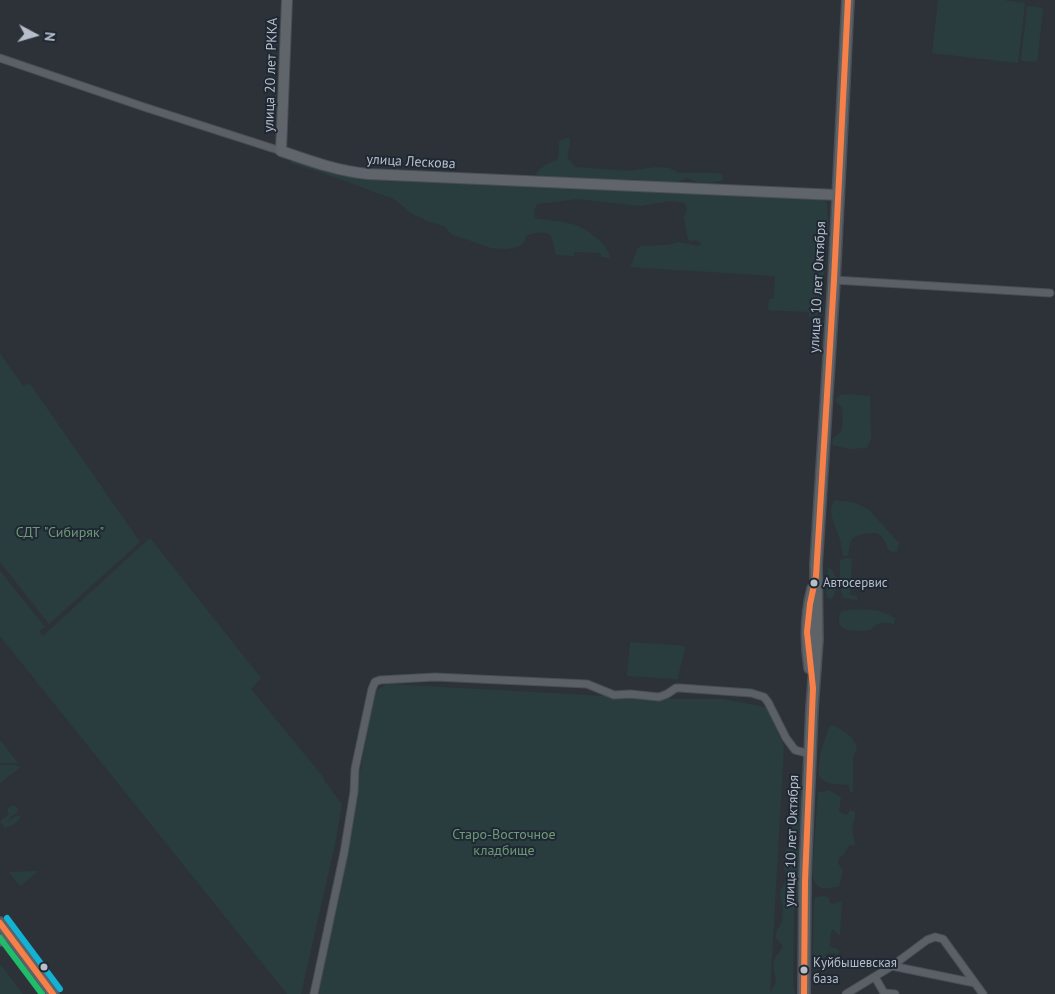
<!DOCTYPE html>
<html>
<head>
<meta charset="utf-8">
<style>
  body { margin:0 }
  #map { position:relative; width:1055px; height:994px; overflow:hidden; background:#2c3238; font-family:"PT Sans",sans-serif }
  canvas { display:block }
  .north { position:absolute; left:10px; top:10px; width:50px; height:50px; -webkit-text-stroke:4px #1f2833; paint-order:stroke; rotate:96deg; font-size:14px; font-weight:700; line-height:20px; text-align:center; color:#b6bec9 }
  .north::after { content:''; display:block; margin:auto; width:18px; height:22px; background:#b6bec9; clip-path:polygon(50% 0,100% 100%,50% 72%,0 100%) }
</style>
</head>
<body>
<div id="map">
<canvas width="1055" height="994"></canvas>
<div class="north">N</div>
</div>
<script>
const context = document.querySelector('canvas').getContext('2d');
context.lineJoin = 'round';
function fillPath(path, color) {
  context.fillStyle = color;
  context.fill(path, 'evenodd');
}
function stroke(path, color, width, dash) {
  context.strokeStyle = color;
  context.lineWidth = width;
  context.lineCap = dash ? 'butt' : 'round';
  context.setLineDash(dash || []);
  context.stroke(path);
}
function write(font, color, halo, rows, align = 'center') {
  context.font = font + ' "PT Sans",sans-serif';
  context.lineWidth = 4;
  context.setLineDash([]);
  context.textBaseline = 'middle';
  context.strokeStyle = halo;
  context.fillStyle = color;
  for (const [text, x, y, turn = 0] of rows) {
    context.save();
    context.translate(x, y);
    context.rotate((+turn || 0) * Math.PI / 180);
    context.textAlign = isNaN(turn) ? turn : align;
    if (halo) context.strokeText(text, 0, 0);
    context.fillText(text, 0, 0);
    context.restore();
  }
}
fillPath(new Path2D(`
  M938 0H1003L1025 3 1018 63 932 53Z
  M1027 6 1043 8 1037 62 1021 61Z
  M567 138 570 139C571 152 561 153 575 167L629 171 656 167 669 168 679 173H713L721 174 723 176V180C714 183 696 185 688 178L675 183 630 179H557L537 175 536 173 545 165 557 160 559 155V142L561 140Z
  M295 159 323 167 816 197 826 202 827 204 828 222 821 309 818 315 809 317V312L768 310 769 299H774L775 276 630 267C635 260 634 252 640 246L668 245 678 242 699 246 701 243 696 240 691 241 688 239 684 217 687 210 685 203 670 201 641 206 578 199 537 204 534 210 535 218C549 221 565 221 578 226 589 231 609 245 610 258L601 257 600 253 574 252V256L556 255 551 235C543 231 534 232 526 236L525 241 520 246 507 249 491 248 451 234 444 226 427 221 421 217 414 215 394 199 337 178 291 163V160Z
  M0 354 23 386 30 384 140 542 49 624 0 562Z
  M848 394 870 396 871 439 867 448 849 449 832 445 833 438 841 432 843 423 842 407 836 402V399L840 395Z
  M835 500 855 503 868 509 899 543 897 551 894 552 889 551C883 535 880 530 863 534 859 535 855 536 852 539 849 544 849 550 848 555L843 556C841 551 842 545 840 540 837 527 825 511 835 500Z
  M150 538 261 678 251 689 324 778 323 779 342 804 335 844 301 994H287L0 636V571L45 627 39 631 43 636Z
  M849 558 852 559 850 595 857 596V600L843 598 840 587V561L842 559Z
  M828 568 831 569C838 578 838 590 832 599L826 597Z
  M847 610C863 609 883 608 895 619L894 624C881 621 879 622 870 630 856 631 832 634 841 612Z
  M630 642 685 646C684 658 679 667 678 679L627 676Z
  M387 684 659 699H723L766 707 784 746 770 992C782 977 771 975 774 961 775 955 781 952 783 946L776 938V934L777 930 782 922 783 909 780 892 786 879 783 861 787 847 795 845 800 848 798 895 794 911 793 985 795 994H319L375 691Z
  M831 725C842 730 852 734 857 747L853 758V792H850L849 785C837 784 827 786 819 776 817 762 824 737 831 725Z
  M0 740 18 763H0Z
  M0 765H15L21 767 0 783Z
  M829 790 839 796 841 798 839 811 845 815H847L850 810 855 812V817L852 827 855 845 848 846 845 853 839 858 838 863 843 871 839 886C825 890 816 891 812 874L818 792H824Z
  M798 793 803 798 801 825 798 836H791L787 832 793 822 796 795Z
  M12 806H16L18 810 17 813 12 816H10L11 818 7 822 16 816H20V818L16 823 5 828 3 826 5 823 2 825 0 821 9 815 7 809Z
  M38 871 20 886 9 872Z
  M823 896 829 897 830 903 832 904 842 901 840 934 838 935 833 929C830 934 829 941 830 947L838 949 839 952 838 954 827 953 824 959H819L814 956 813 951 814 900 815 897Z
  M0 964 23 994H0Z`), '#293d3f');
const minor = new Path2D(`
  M0 58 144 107 281 151
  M834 280 1050 293
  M892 966 927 940 935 937 943 939 975 983
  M875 977 884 993 895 994
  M314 994 344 853 354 792 355 769 372 689 375 682 380 680 435 677 587 684 614 695 630 694 659 697 667 694 676 688H680L751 693 764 697 768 702 786 738 795 750 810 754
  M846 994 892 966 975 983 983 994`);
const secondary = new Path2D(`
  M287 0 281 151C310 161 337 171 368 174L838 195
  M0 941 8 934`);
const primary = new Path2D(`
  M810 668C806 641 806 616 813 589
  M0 923 53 994
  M804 994 805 876 812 708 817 640 816 565 834 280 848 0`);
stroke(minor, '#4a4e53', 9);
stroke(secondary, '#4a4e53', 12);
stroke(primary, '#4a4e55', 14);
stroke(minor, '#5b6067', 7);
stroke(secondary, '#60646b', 10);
stroke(primary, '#5e6368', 11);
stroke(new Path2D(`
  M0 923 53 994
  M804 994 805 881 813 688 807 632 810 604 816 576 834 280 848 0`), '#f78048', 6);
stroke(new Path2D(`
  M0 938 42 994`), '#20bc6c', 6);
stroke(new Path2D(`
  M7 918 60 989`), '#13b2d5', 6);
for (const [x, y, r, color] of [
  [814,583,4.5,"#b6bec9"],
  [44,967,4.5,"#b6bec9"],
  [804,970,4.5,"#b6bec9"]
]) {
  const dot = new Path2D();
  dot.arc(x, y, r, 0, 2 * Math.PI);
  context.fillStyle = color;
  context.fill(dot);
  stroke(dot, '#1f2833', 2);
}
write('13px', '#b6bec9', '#1f2833', [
  ["Автосервис",823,583],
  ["Куйбышевская",813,963],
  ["база",813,979]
], 'left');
write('14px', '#b6bec9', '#1f2833', [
  ["улица 20 лет РККА",271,75,-88],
  ["улица Лескова",411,162,3],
  ["улица 10 лет Октября",818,287,-87],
  ["улица 10 лет Октября",792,841,-88]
]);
write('14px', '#6e9977', '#1f2833', [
  ["СДТ \"Сибиряк\"",60,533],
  ["Старо-Восточное",504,835],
  ["кладбище",504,851]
]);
</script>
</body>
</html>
